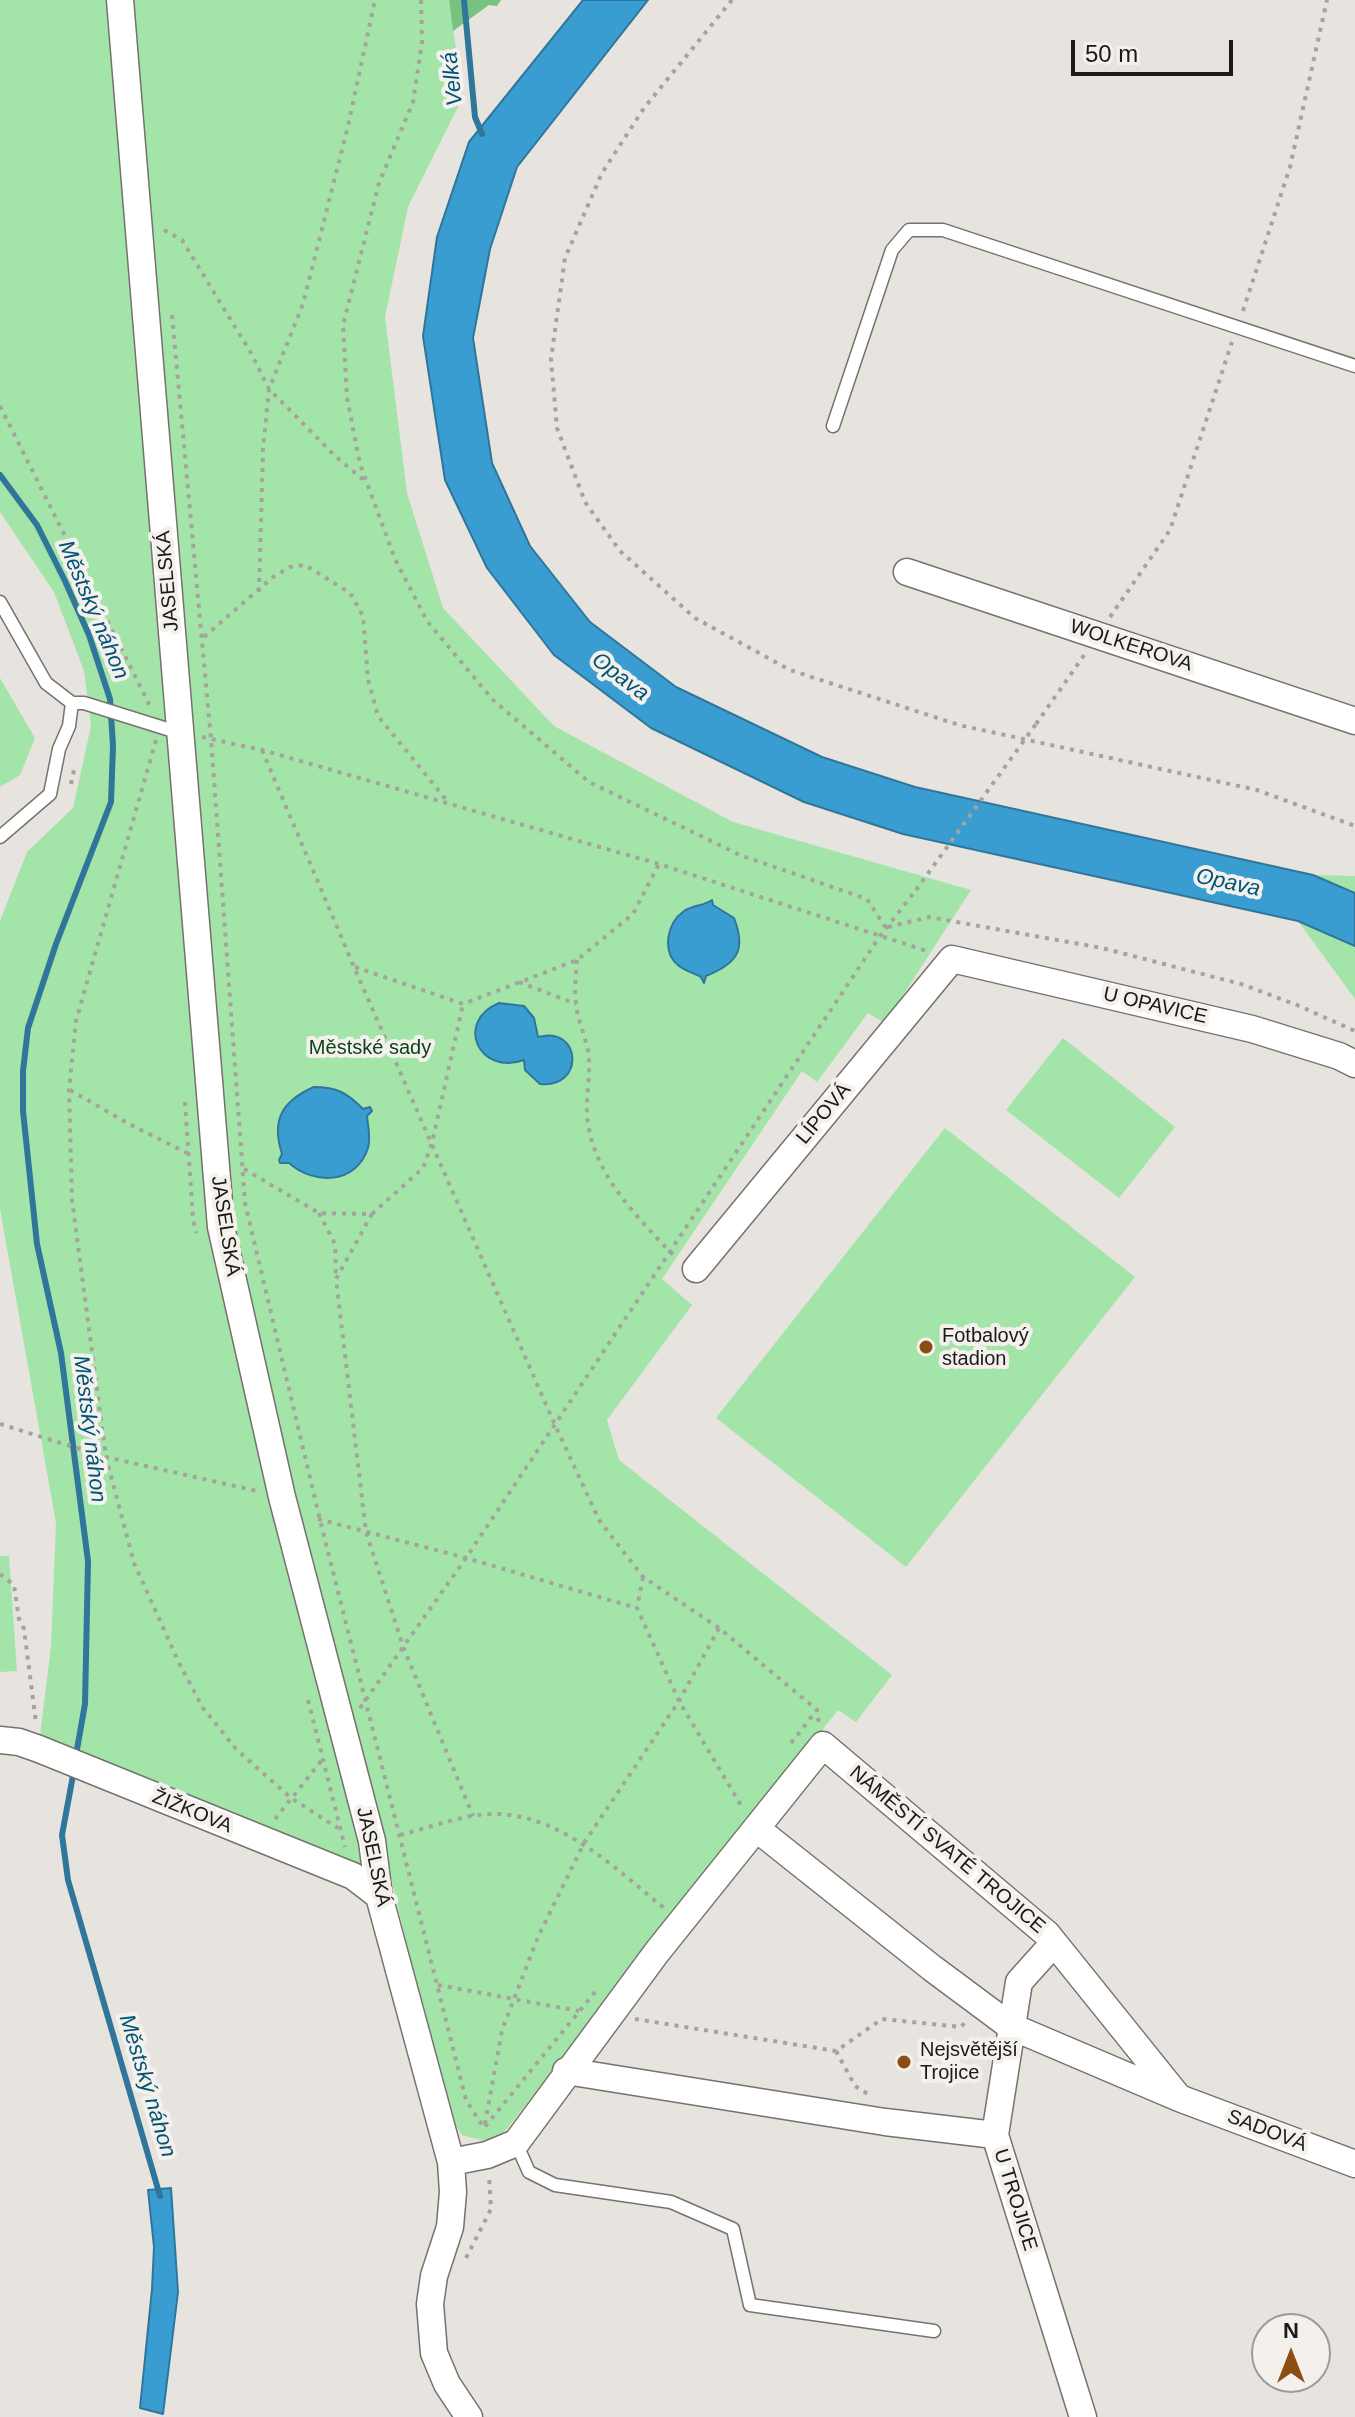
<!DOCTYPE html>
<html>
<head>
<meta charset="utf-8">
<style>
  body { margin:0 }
  #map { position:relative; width:1355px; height:2417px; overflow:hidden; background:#e7e3de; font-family:Helvetica,sans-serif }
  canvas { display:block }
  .north { position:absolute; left:1251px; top:2313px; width:80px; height:80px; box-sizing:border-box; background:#f4f0eb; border:2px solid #9e9a97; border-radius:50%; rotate:0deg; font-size:22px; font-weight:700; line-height:32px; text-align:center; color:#1c1a19 }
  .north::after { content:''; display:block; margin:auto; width:28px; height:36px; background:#8c4d12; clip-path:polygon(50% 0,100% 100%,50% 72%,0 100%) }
  .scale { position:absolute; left:1071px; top:40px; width:162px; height:36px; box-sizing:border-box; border:4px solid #1c1a19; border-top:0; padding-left:10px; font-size:24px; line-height:28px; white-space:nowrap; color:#1c1a19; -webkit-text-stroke:6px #f4f0eb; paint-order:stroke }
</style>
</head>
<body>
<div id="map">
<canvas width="1355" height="2417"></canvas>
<div class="north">N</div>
<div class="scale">50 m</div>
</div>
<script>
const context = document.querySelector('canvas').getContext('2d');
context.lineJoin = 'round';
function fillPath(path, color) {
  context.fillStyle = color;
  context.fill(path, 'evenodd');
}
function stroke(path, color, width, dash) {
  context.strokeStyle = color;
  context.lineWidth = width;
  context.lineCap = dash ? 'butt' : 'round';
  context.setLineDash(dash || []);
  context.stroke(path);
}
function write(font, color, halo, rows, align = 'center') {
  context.font = font + ' Helvetica,sans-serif';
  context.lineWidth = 8;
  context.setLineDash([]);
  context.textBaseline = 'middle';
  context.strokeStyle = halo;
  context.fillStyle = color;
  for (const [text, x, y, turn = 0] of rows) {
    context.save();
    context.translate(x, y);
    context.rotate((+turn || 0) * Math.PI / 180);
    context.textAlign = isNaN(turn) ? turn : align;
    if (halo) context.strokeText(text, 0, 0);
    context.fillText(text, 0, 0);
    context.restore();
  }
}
fillPath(new Path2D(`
  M0 0H449L463 97 408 207 385 317 407 493 443 608 554 726 733 822 971 890 885 1023 868 1013 817 1082 802 1071 662 1279 692 1305 607 1420 619 1460 892 1675 856 1722 838 1710 505 2131 488 2142 462 2135 447 2113 391 1878 40 1736 51 1647 56 1523 0 1209V921L27 852 73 808 91 726 84 671 54 592 0 512Z
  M0 678 35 738 20 775 0 787Z
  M1313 875 1355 876V893Z
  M1298 921 1355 946V999Z
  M1063 1038 1175 1127 1119 1198 1006 1110Z
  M945 1128 1135 1277 906 1567 716 1418Z
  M0 1556H9L17 1671 0 1672Z`), '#a3e4a9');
fillPath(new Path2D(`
  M449 0H501L497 6 489 5 453 31Z`), '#77c280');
const water = new Path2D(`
  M583 0H648L517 167 490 249 473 338 492 463 530 546 590 622 676 687 822 757 915 787 1313 875 1355 893V946L1298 921 903 834 804 802 651 728 554 655 487 568 445 480 423 336 437 237 469 142Z
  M712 900 713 905 734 918C747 951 736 964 706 976L704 983 701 977C694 973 685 971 679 966 661 952 667 923 684 911 693 905 704 906 712 900Z
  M499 1003 524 1006 534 1018 538 1037C582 1025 585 1089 540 1084L525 1070 524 1060C479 1076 454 1022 499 1003Z
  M314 1087C337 1087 347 1093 363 1109L370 1107 372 1111 367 1116C368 1126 371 1138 368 1148 356 1185 314 1185 289 1163H280L279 1160 282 1154C271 1120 282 1101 314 1087Z
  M171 2188 178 2292 163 2414 140 2408 152 2289 154 2247 148 2190Z`);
fillPath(water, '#399dd2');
stroke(water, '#30769a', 2);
stroke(new Path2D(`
  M464 0 475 117 482 134
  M0 475 37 525 65 581 89 635 110 699 113 746 111 802 56 944 28 1028 23 1071V1111L37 1244 61 1353 88 1561 85 1704 76 1755
  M74 1770 62 1835 68 1880 160 2196`), '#30769a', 6);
const lane = new Path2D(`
  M833 426 892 250 909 230H943L1355 366
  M0 602 46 683 72 703
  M0 837 50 794 59 749 69 726 72 703H84L180 733
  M516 2143 529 2172 555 2185 671 2202 733 2229 750 2305 934 2331`);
const street = new Path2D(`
  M120 0 221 1227 282 1497 372 1841 379 1896 451 2162 453 2192 450 2227 434 2276 430 2304 434 2353 447 2384 469 2417
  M907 572 1355 721
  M696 1269 952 959 1252 1029 1339 1056 1355 1064
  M0 1740 19 1742 39 1749 353 1876 379 1896
  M757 1829 932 1968 1010 2026 1179 2098 1355 2164
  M1054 1943 1019 1982 995 2135 1083 2417
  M566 2071 885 2122 995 2135
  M451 2162 487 2155 516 2143 657 1952 823 1745 1047 1934 1179 2098`);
stroke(lane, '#76726e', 15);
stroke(street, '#76726e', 29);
stroke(new Path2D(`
  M421 0 422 42 413 102 379 183 343 325 347 398 360 464 395 559 427 621 493 700 589 782 740 855 867 899 886 928
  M732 0 644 108 602 173 565 258 551 359 557 428 585 502 620 551 695 618 790 670 959 725 1257 790 1355 826
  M164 230 182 240 251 353 269 389 335 456 365 481
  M1243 311 1290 167 1327 0
  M172 315 211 739 245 1203 320 1520 466 2100 484 2128 595 1992
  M0 406 151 708
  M259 592 263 449 269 389 303 304 348 126 375 0
  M1110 617 1170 530 1232 342
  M204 637 273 577 290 567 305 565 350 593 363 616 368 679 378 716 448 802
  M1036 724 1085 654
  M202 737 262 750 659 864 930 952
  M156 740 76 1021 69 1090 72 1200 106 1457 134 1563 179 1663 203 1708 236 1749 291 1798 338 1828
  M262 750 354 967 555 1425 599 1520 643 1577 719 1628 817 1710 819 1724
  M71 784 75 765
  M888 927 929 917 1102 948 1241 984 1297 1005 1355 1031
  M577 960C576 974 574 989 576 1003 577 1019 585 1035 588 1051 592 1074 584 1100 588 1124 597 1178 635 1214 670 1252L677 1257
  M355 967 463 1004 577 960 633 914 659 864
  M519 982 576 1004
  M70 1090 129 1124 189 1154
  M185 1102 193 1218 196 1233
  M244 1169 319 1213 372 1214 423 1168 432 1143 463 1004
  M319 1213 335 1244 336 1277
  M372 1214 336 1279 366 1532 404 1649 473 1816
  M0 1424 106 1457 257 1491
  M318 1519 466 1558 637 1608
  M0 1574 14 1585 19 1619 24 1629 36 1723
  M643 1577 637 1608 679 1701 742 1807
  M308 1700 345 1847
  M360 1708 466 1558 880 936 916 890
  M791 1743 817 1710
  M275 1819 322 1760
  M400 1835C424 1829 448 1820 472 1816 548 1802 610 1864 664 1908
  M438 1985 579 2011
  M635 2019 836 2051 882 2019 961 2027 967 2020
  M836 2051 855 2086 868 2094
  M485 2124 502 2030 538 1937 584 1843 679 1701 719 1628
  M466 2258 491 2209 489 2176`), '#a6a39f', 4, [4, 6]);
stroke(lane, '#fff', 12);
stroke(street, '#fff', 26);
stroke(new Path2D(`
  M916 890 1036 724`), '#a6a39f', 4, [4, 6]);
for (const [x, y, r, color] of [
  [926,1347,8,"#8c4d12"],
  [904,2062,8,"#8c4d12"]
]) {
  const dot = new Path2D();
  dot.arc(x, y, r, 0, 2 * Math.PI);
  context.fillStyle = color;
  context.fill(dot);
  stroke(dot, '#f4f0eb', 3);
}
write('20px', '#1c1a19', '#f4f0eb', [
  ["JASELSKÁ",168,581,-95],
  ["WOLKEROVA",1131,646,18],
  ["U OPAVICE",1155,1006,13],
  ["LÍPOVÁ",824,1114,-50],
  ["JASELSKÁ",225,1226,81],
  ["ŽIŽKOVA",192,1812,22],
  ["NÁMĚSTÍ SVATÉ TROJICE",947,1850,40],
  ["JASELSKÁ",373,1857,78],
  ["SADOVÁ",1267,2131,21],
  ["U TROJICE",1015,2200,73]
]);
write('20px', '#0c4319', '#f4f0eb', [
  ["Městské sady",370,1048]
]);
write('20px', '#1c1a19', '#f4f0eb', [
  ["Fotbalový",942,1336],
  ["stadion",942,1359],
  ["Nejsvětější",920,2050],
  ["Trojice",920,2073]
], 'left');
write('italic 22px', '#005377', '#f4f0eb', [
  ["Velká",453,79,-96],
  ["Městský náhon",93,610,67],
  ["Opava",620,677,37],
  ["Opava",1228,883,12],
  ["Městský náhon",89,1429,83],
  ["Městský náhon",147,2086,73]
]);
</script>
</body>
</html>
